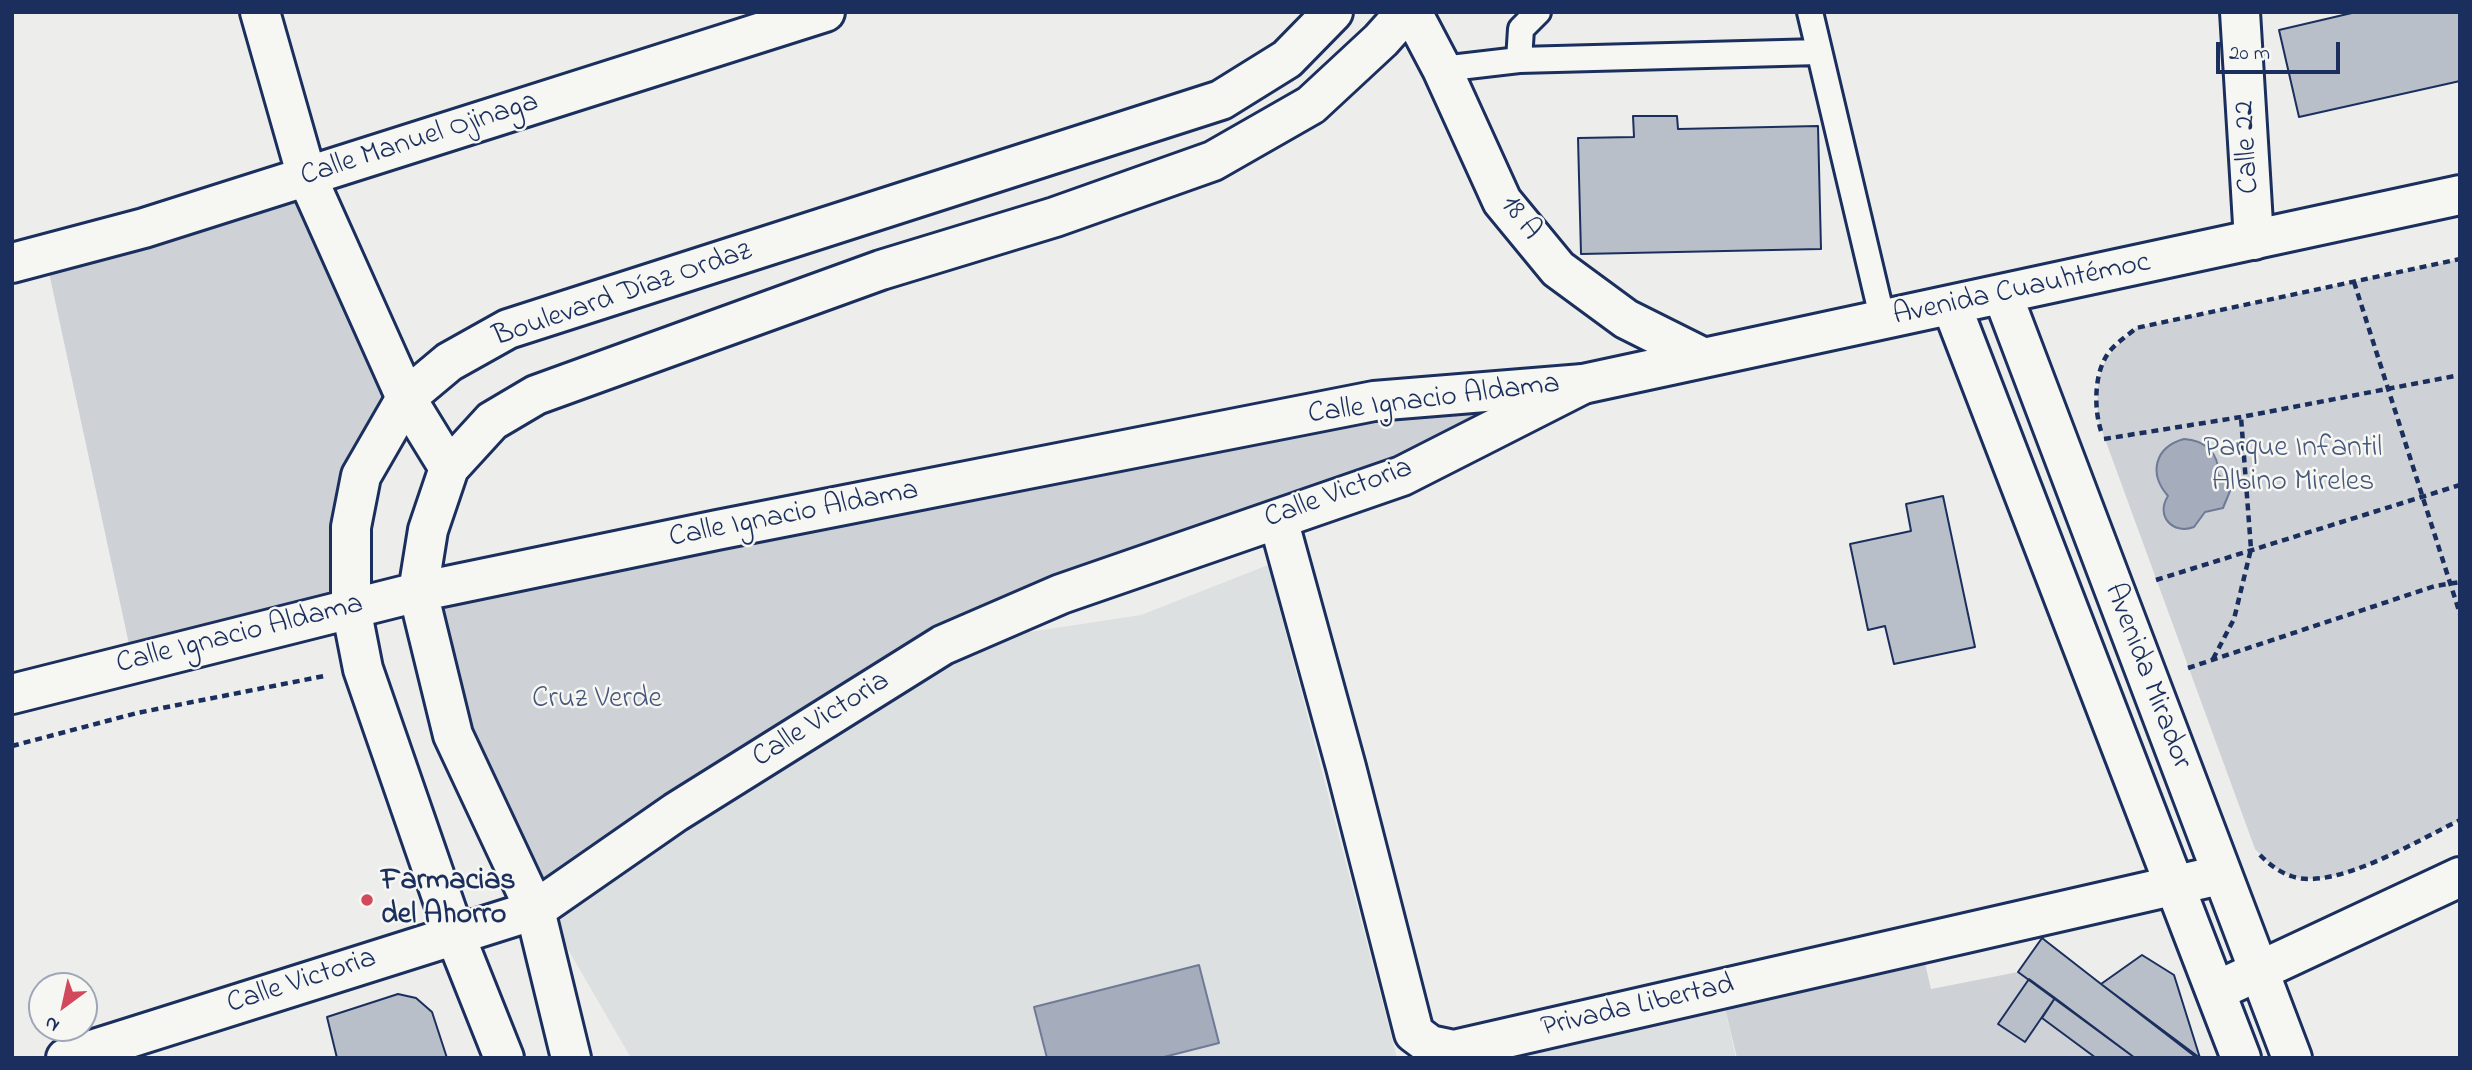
<!DOCTYPE html>
<html>
<head>
<meta charset="utf-8">
<style>
  body { margin:0 }
  #map { position:relative; width:2472px; height:1070px; overflow:hidden; background:#edeeec; font-family:"Indie Flower",sans-serif }
  canvas { display:block }
  .frame { position:absolute; inset:0; border:14px solid #1b2f5e; pointer-events:none }
  .north { position:absolute; left:28px; top:972px; width:70px; height:70px; box-sizing:border-box; background:#f6f6f2; border:2px solid #9ea6b7; border-radius:50%; rotate:213deg; font-size:19px; font-weight:700; line-height:28px; text-align:center; color:#1b2f5e }
  .north::after { content:''; display:block; margin:auto; width:24px; height:32px; background:#d1495b; clip-path:polygon(50% 0,100% 100%,50% 72%,0 100%) }
  .scale { position:absolute; left:2216px; top:42px; width:124px; height:32px; box-sizing:border-box; border:4px solid #1b2f5e; border-top:0; padding-left:9px; font-size:21px; line-height:24px; white-space:nowrap; color:#1b2f5e; -webkit-text-stroke:5px #f6f6f2; paint-order:stroke }
</style>
</head>
<body>
<div id="map">
<canvas width="2472" height="1070"></canvas>
<div class="frame"></div>
<div class="north">N</div>
<div class="scale">20 m</div>
</div>
<script>
const context = document.querySelector('canvas').getContext('2d');
context.lineJoin = 'round';
function fillPath(path, color) {
  context.fillStyle = color;
  context.fill(path, 'evenodd');
}
function stroke(path, color, width, dash) {
  context.strokeStyle = color;
  context.lineWidth = width;
  context.lineCap = dash ? 'butt' : 'round';
  context.setLineDash(dash || []);
  context.stroke(path);
}
function write(font, color, halo, rows, align = 'center') {
  context.font = font + ' "Indie Flower",sans-serif';
  context.lineWidth = 5;
  context.setLineDash([]);
  context.textBaseline = 'middle';
  context.strokeStyle = halo;
  context.fillStyle = color;
  for (const [text, x, y, turn = 0] of rows) {
    context.save();
    context.translate(x, y);
    context.rotate((+turn || 0) * Math.PI / 180);
    context.textAlign = isNaN(turn) ? turn : align;
    if (halo) context.strokeText(text, 0, 0);
    context.fillText(text, 0, 0);
    context.restore();
  }
}
fillPath(new Path2D(`
  M1268 565 1397 1058H631L548 915 943 645 1141 615Z
  M1724 1004 1736 1058H1481Z`), '#dde0e1');
fillPath(new Path2D(`
  M307 177 406 398 361 476 351 608 133 663 45 254Z
  M2460 259V820C2417 840 2341 889 2294 877 2278 873 2266 860 2255 849L2098 420C2097 369 2098 362 2136 328Z
  M1583 384 943 645 536 910 418 592 895 496Z
  M1924 959 1931 989 2018 972 2029 979 1998 1024 2025 1042 2042 1018 2096 1058H1737L1724 1004Z`), '#ced2d7');
const water = new Path2D(`
  M2184 439C2204 440 2220 453 2218 475L2225 479 2230 491 2223 508 2205 512 2194 527C2173 535 2155 516 2168 496 2148 473 2155 447 2184 439Z
  M1199 965 1219 1043 1160 1058H1047L1034 1007Z`);
fillPath(water, '#a5acbc');
stroke(water, '#6e7a96', 2);
const building = new Path2D(`
  M2356 12H2460V81L2299 117 2279 30Z
  M1633 116H1677L1678 129 1818 126 1821 249 1581 254 1578 138 1634 137Z
  M1943 496 1975 647 1894 664 1885 626 1868 630 1850 544 1911 531 1906 504Z
  M2042 938 2101 984 2197 1058H2135L2018 972Z
  M2142 955 2174 975 2200 1058 2101 984Z
  M2029 979 2055 998 2025 1042 1998 1024Z
  M398 994 416 998 432 1012 447 1058H337L327 1017Z
  M2055 998 2135 1058H2096L2042 1018Z`);
fillPath(building, '#b9bfc8');
stroke(building, '#1b2f5e', 2);
const service = new Path2D(`
  M1810 12 1883 321
  M1519 60 1521 29 1538 12
  M1442 69 1519 60 1819 52`);
const minor = new Path2D(`
  M260 12 307 177 406 398 449 468
  M1412 12 1442 69 1502 201 1558 269 1626 319 1702 357
  M2240 12 2254 240
  M12 263 144 228 825 12
  M1278 519 1346 767 1414 1033 1430 1045 1454 1050 2220 875
  M2216 991 2460 877
  M66 1058 535 910 676 812 943 645 1061 594 1402 476 1583 384`);
const secondary = new Path2D(`
  M2003 296 2292 1058
  M1952 307 2241 1058
  M12 694 418 592 717 530 1374 401 1583 384 2460 195
  M504 1058 455 935 363 669 351 608V527L361 476 406 398 449 362 508 329 1221 100 1287 59 1333 12
  M571 1058 535 910 453 735 418 592 428 530 449 468 492 421 536 395 881 270 1055 217 1213 161 1311 105 1381 40 1406 12`);
stroke(service, '#1b2f5e', 30);
stroke(minor, '#1b2f5e', 44);
stroke(secondary, '#1b2f5e', 44);
stroke(new Path2D(`
  M2354 282 2460 614
  M2101 431C2094 409 2094 375 2107 355 2113 345 2127 336 2136 328L2460 259
  M2104 439 2241 417 2460 375
  M2156 580 2460 485
  M2213 659 2234 619 2251 549 2241 417
  M2188 668 2435 586 2460 582
  M12 746 137 713 324 676
  M2260 855C2269 864 2279 872 2291 876 2334 892 2420 839 2460 820`), '#1b2f5e', 4.5, [7, 5]);
stroke(service, '#f6f6f2', 24);
stroke(minor, '#f6f6f2', 38);
stroke(secondary, '#f6f6f2', 38);
for (const [x, y, r, color] of [
  [367,900,7,"#d1495b"]
]) {
  const dot = new Path2D();
  dot.arc(x, y, r, 0, 2 * Math.PI);
  context.fillStyle = color;
  context.fill(dot);
  stroke(dot, '#f6f6f2', 2.5);
}
write('30px', '#1b2f5e', '#f6f6f2', [
  ["Calle Manuel Ojinaga",420,141,-18],
  ["Calle 22",2249,147,-93],
  ["18 A",1519,219,53],
  ["Avenida Cuauhtémoc",2022,291,-12],
  ["Boulevard Díaz Ordaz",623,296,-19],
  ["Calle Ignacio Aldama",1434,401,-7],
  ["Calle Victoria",1339,495,-20],
  ["Calle Ignacio Aldama",794,516,-11],
  ["Calle Ignacio Aldama",240,636,-14],
  ["Avenida Mirador",2146,677,69],
  ["Calle Victoria",822,721,-32],
  ["Calle Victoria",302,983,-18],
  ["Privada Libertad",1638,1008,-13]
]);
write('30px', '#48587c', '#f6f6f2', [
  ["Parque Infantil",2293,450],
  ["Albino Mireles",2293,484],
  ["Cruz Verde",597,701]
]);
write('bold 30px', '#1b2f5e', '#f6f6f2', [
  ["Farmacias",381,883],
  ["del Ahorro",381,917]
], 'left');
</script>
</body>
</html>
